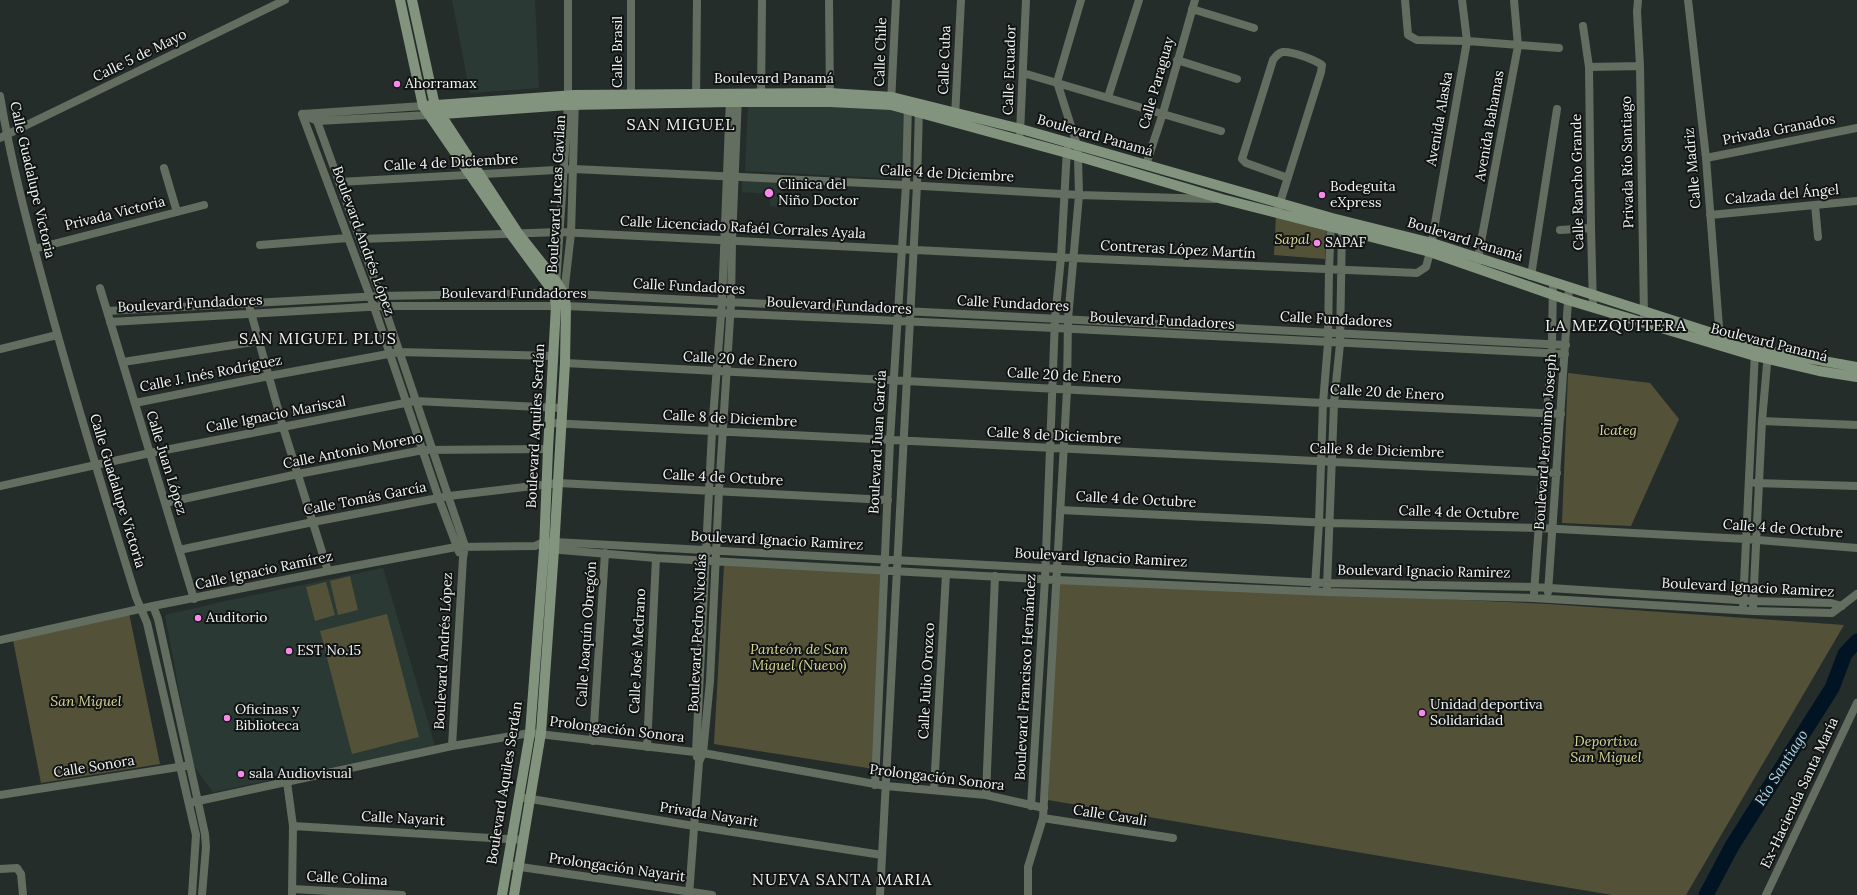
<!DOCTYPE html>
<html>
<head>
<meta charset="utf-8">
<style>
  body { margin:0 }
  canvas { display:block; background:#252d2a }
</style>
</head>
<body>
<canvas width="1857" height="895"></canvas>
<script>
const context = document.querySelector('canvas').getContext('2d');
context.lineJoin = 'round';
function fillPath(path, color) {
  context.fillStyle = color;
  context.fill(path, 'evenodd');
}
function stroke(path, color, width, dash) {
  context.strokeStyle = color;
  context.lineWidth = width;
  context.lineCap = dash ? 'butt' : 'round';
  context.setLineDash(dash || []);
  context.stroke(path);
}
function write(font, color, halo, rows, align = 'center') {
  context.font = font + ' Lora,serif';
  context.lineWidth = 4;
  context.setLineDash([]);
  context.textBaseline = 'middle';
  context.strokeStyle = halo;
  context.fillStyle = color;
  for (const [text, x, y, turn = 0] of rows) {
    context.save();
    context.translate(x, y);
    context.rotate((+turn || 0) * Math.PI / 180);
    context.textAlign = isNaN(turn) ? turn : align;
    if (halo) context.strokeText(text, 0, 0);
    context.fillText(text, 0, 0);
    context.restore();
  }
}
fillPath(new Path2D(`
  M452 0H535L539 88 470 93Z
  M748 105H824L906 111 903 179 745 171Z
  M742 178 782 180 781 207 770 206V194L742 192Z
  M383 568 435 746 213 792 193 765 165 615 226 601Z`), '#2a3934');
fillPath(new Path2D(`
  M1276 215 1326 229 1325 259 1274 255Z
  M1568 373 1650 383 1679 419 1631 526 1562 523Z
  M724 565 882 572 874 769 714 744Z
  M350 576 358 610 338 615 330 581Z
  M1058 581 1548 604 1844 625 1686 895H1612L1048 800Z
  M326 582 335 615 315 621 306 587Z
  M129 613 160 764 41 783 13 640Z
  M387 614 419 737 352 754 320 631Z`), '#535239');
stroke(new Path2D(`
  M1706 895 1732 846 1832 688 1845 654 1857 641`), '#001423', 15);
stroke(new Path2D(`
  M829 0 830 99
  M1405 0 1408 35 1417 40 1467 41 1559 48
  M1638 0 1637 12 1640 66 1644 317
  M1688 0 1706 158 1720 340
  M1192 9 1254 28
  M1583 26 1589 67 1591 228 1593 308
  M1177 60 1237 79
  M1589 67 1640 66
  M1023 73 1221 131
  M0 96C11 163 29 230 47 296 74 397 105 497 136 597L147 623 196 835 192 895
  M1108 97 1139 0
  M631 99V0
  M696 99 697 0
  M761 99 762 0
  M891 103 896 0
  M302 114 374 307 439 499 459 552
  M302 114 317 121 429 115
  M303 114 423 106
  M955 117 961 0
  M317 121 384 306 465 546 463 558 452 746
  M1020 133 1026 0
  M0 138 285 0
  M1706 158 1857 128
  M1146 165 1163 113 1195 0
  M164 168 177 212
  M339 182 574 169 906 185 1079 195 1214 199
  M1815 205 1818 237
  M1278 209 1321 72 1322 65C1315 60 1292 51 1283 52 1278 53 1276 56 1273 60L1242 159 1246 163 1288 178
  M1710 215 1857 201
  M1560 230 1591 228
  M360 239 560 232 1074 258 1417 273 1426 267 1430 252 1467 41 1462 0
  M260 245 348 238
  M34 249 204 205
  M1477 263 1518 46 1514 0
  M1531 276 1557 109
  M556 285 568 105V0
  M100 288 194 599
  M564 294 571 233 575 99
  M250 309 283 427 328 571
  M107 311 380 296 554 293 1566 345
  M110 322 384 306H566L1055 328 1565 354
  M0 349 57 335
  M123 362 259 341
  M565 363 1323 403 1561 414
  M135 403 269 376 399 352 554 356
  M1762 421 1857 425
  M550 423 1557 473
  M1755 483 1857 486
  M0 486 150 453 415 401 561 408
  M165 503 298 474 423 450 548 449
  M1060 510 1330 523 1539 528 1746 539 1857 548
  M549 549 656 558 1056 580 1327 592 1533 598 1753 611 1832 613 1857 594
  M179 550 313 522 449 496 558 483 888 500
  M1315 586 1319 522 1323 403 1328 343 1329 270 1331 222
  M1327 587 1334 403 1340 344 1342 225
  M1548 592 1569 287
  M1534 593 1552 344 1553 282
  M1743 605 1755 351
  M153 606 158 619 205 834 206 847 202 895
  M1753 607 1762 421 1768 353
  M0 640 153 606 328 571 456 547 535 546 544 542H554L1326 583 1534 587 1754 601 1831 603 1842 606
  M593 741 605 553
  M647 747 656 558
  M697 757 696 752 712 431 722 302 730 98
  M287 782 293 826 292 895
  M875 785 890 440 906 185 908 104
  M934 789 946 574
  M0 795 185 766
  M986 795 995 576
  M519 797 694 826 882 855
  M189 803 452 746 530 733 703 753 886 786 986 795 1044 808
  M1031 806 1045 579 1055 319 1061 257 1067 149
  M1043 818 1173 838
  M293 826 524 840
  M507 865 712 895
  M0 869 17 868 21 874 23 895
  M292 889 402 895
  M689 895 699 762 703 753 710 681 719 490 731 303 732 240 738 96
  M880 895 917 185 919 107
  M1028 895V867L1043 818 1067 390 1068 319 1079 195 1078 157 1077 145 1057 82 1081 0
  M1766 895 1857 703`), '#636e60', 8);
stroke(new Path2D(`
  M400 0 423 106 510 233 554 293 556 306 548 449 544 549 530 733 502 895
  M412 0 435 106 518 233 556 281 564 294 566 306 565 363 554 550 541 733 514 895
  M423 106 575 95 830 93 892 97 1021 129 1332 218 1432 243 1768 351 1857 367
  M429 115 568 105 730 102H830L891 105 1067 153 1222 199 1430 252 1568 300 1755 356 1819 371 1857 377`), '#83947e', 10);
for (const [x, y, r, color] of [
  [397,84,4,"#f888ea"],
  [769,193,5,"#f888ea"],
  [1322,195,4,"#f888ea"],
  [1317,243,4,"#f888ea"],
  [198,618,4,"#f888ea"],
  [289,651,4,"#f888ea"],
  [1422,713,4,"#f888ea"],
  [227,718,4,"#f888ea"],
  [241,774,4,"#f888ea"]
]) {
  const dot = new Path2D();
  dot.arc(x, y, r, 0, 2 * Math.PI);
  context.fillStyle = color;
  context.fill(dot);
  stroke(dot, '#111413', 1.5);
}
write('14px', '#f1f6f4', '#111413', [
  ["Calle Brasil",618,52,-90],
  ["Calle Chile",881,52,-88],
  ["Calle 5 de Mayo",140,56,-26],
  ["Calle Cuba",945,60,-88],
  ["Calle Ecuador",1010,70,-88],
  ["Boulevard Panamá",774,79],
  ["Calle Paraguay",1157,83,-74],
  ["Avenida Alaska",1440,119,-80],
  ["Avenida Bahamas",1490,126,-80],
  ["Privada Granados",1779,130,-11],
  ["Boulevard Panamá",1095,136,16],
  ["Privada Río Santiago",1628,162,-91],
  ["Calle 4 de Diciembre",451,163,-3],
  ["Calle Madriz",1693,168,-95],
  ["Calle 4 de Diciembre",947,174,3],
  ["Calle Guadalupe Victoria",32,180,77],
  ["Calle Rancho Grande",1578,182,-91],
  ["Boulevard Lucas Gavilan",557,194,-87],
  ["Calzada del Ángel",1782,195,-5],
  ["Privada Victoria",115,214,-14],
  ["Calle Licenciado Rafaél Corrales Ayala",743,228,3],
  ["Boulevard Panamá",1465,240,17],
  ["Boulevard Andrés López",363,241,70],
  ["Contreras López Martín",1178,250,3],
  ["Calle Fundadores",689,287,3],
  ["Boulevard Fundadores",514,294],
  ["Boulevard Fundadores",190,304,-3],
  ["Calle Fundadores",1013,304,3],
  ["Boulevard Fundadores",839,306,3],
  ["Calle Fundadores",1336,320,3],
  ["Boulevard Fundadores",1162,321,3],
  ["Boulevard Panamá",1769,343,14],
  ["Calle 20 de Enero",740,360,3],
  ["Calle J. Inés Rodríguez",211,374,-11],
  ["Calle 20 de Enero",1064,376,3],
  ["Calle 20 de Enero",1387,393,3],
  ["Calle Ignacio Mariscal",276,415,-11],
  ["Calle 8 de Diciembre",730,419,3],
  ["Boulevard Aquiles Serdán",536,426,-87],
  ["Calle 8 de Diciembre",1054,436,3],
  ["Boulevard Juan García",878,442,-87],
  ["Boulevard Jerónimo Joseph",1546,442,-86],
  ["Calle Antonio Moreno",353,451,-11],
  ["Calle 8 de Diciembre",1377,451,2],
  ["Calle Juan López",166,463,73],
  ["Calle 4 de Octubre",723,478,3],
  ["Calle Guadalupe Victoria",117,491,73],
  ["Calle Tomás García",365,499,-11],
  ["Calle 4 de Octubre",1136,500,3],
  ["Calle 4 de Octubre",1459,513,2],
  ["Calle 4 de Octubre",1783,529,4],
  ["Boulevard Ignacio Ramirez",777,541,3],
  ["Boulevard Ignacio Ramirez",1101,558,3],
  ["Calle Ignacio Ramírez",264,571,-12],
  ["Boulevard Ignacio Ramirez",1424,572,1],
  ["Boulevard Ignacio Ramirez",1748,588,3],
  ["Boulevard Pedro Nicolás",698,633,-87],
  ["Calle Joaquín Obregón",587,634,-86],
  ["Boulevard Andrés López",444,651,-87],
  ["Calle José Medrano",638,651,-87],
  ["Boulevard Francisco Hernández",1026,677,-87],
  ["Calle Julio Orozco",927,681,-87],
  ["Prolongación Sonora",617,730,7],
  ["Calle Sonora",94,767,-9],
  ["Prolongación Sonora",937,778,7],
  ["Boulevard Aquiles Serdán",505,783,-81],
  ["Ex-Hacienda Santa María",1800,793,-65],
  ["Privada Nayarit",709,815,9],
  ["Calle Cavali",1110,816,9],
  ["Calle Nayarit",403,819,3],
  ["Prolongación Nayarit",617,868,8],
  ["Calle Colima",347,879,3]
]);
write('14px', '#f1f6f4', '#111413', [
  ["Ahorramax",405,84],
  ["Clinica del",778,185],
  ["Niño Doctor",778,201],
  ["Bodeguita",1330,187],
  ["eXpress",1330,203],
  ["SAPAF",1325,243],
  ["Auditorio",206,618],
  ["EST No.15",297,651],
  ["Unidad deportiva",1430,705],
  ["Solidaridad",1430,721],
  ["Oficinas y",235,710],
  ["Biblioteca",235,726],
  ["sala Audiovisual",249,774]
], 'left');
write('italic 14px', '#dbd996', '#111413', [
  ["Sapal",1292,240],
  ["Icateg",1618,431],
  ["Panteón de San",799,650],
  ["Miguel (Nuevo)",799,666],
  ["San Miguel",86,702],
  ["Deportiva",1606,742],
  ["San Miguel",1606,758]
]);
write('italic 15px', '#a4d8f7', '#111413', [
  ["Río Santiago",1782,768,-58]
]);
context.letterSpacing = '1px';
write('16px', '#f1f6f4', '#111413', [
  ["SAN MIGUEL",681,125],
  ["LA MEZQUITERA",1616,326],
  ["SAN MIGUEL PLUS",318,339],
  ["NUEVA SANTA MARIA",842,880]
]);
context.letterSpacing = '0px';
</script>
</body>
</html>
